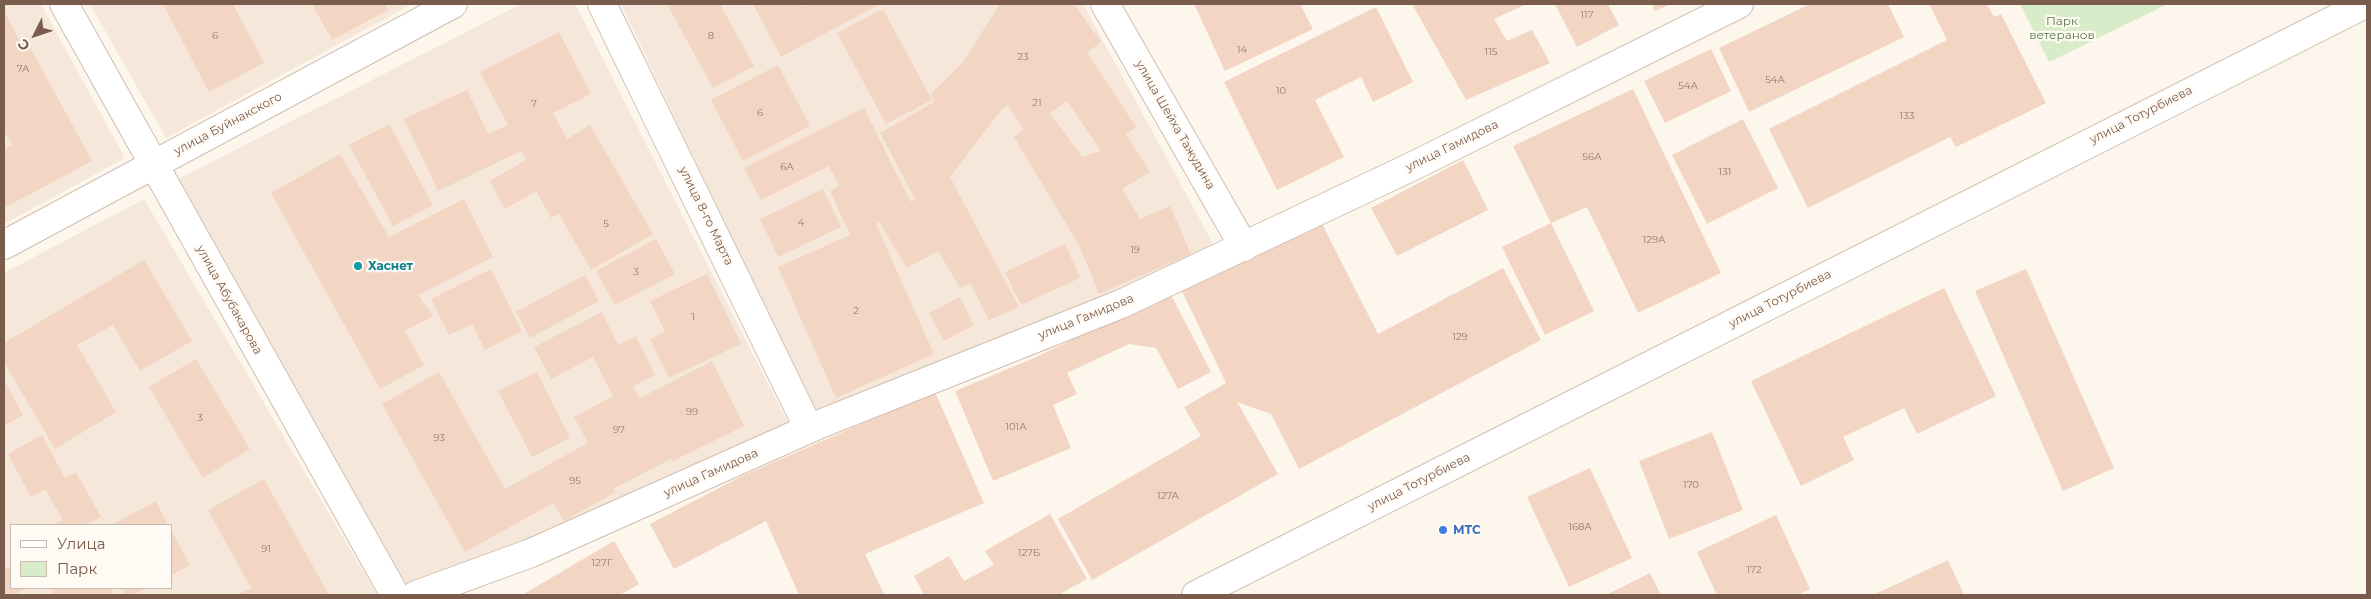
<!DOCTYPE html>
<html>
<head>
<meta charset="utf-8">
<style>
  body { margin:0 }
  #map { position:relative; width:2371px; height:599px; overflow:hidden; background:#fdf6ec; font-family:Montserrat,sans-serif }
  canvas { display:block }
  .frame { position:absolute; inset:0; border:5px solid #7a5c4d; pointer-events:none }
  .legend { position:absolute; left:10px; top:524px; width:162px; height:65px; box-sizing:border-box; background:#fffaf3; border:1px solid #cabbb1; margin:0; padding:6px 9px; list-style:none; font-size:15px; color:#7a5c4d }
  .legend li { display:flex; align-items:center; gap:10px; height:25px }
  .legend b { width:25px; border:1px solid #cabbb1 }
  .north { position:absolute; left:10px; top:10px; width:50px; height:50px; -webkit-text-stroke:4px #fffaf3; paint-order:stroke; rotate:229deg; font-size:14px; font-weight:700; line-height:20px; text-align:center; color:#7a5c4d }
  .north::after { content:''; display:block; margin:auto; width:18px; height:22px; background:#7a5c4d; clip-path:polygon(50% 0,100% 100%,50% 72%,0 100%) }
</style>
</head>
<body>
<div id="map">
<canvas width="2371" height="599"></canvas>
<div class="frame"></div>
<ul class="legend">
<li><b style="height:6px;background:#fff"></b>Улица</li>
<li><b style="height:14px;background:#d8ecc9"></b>Парк</li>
</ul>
<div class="north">С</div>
</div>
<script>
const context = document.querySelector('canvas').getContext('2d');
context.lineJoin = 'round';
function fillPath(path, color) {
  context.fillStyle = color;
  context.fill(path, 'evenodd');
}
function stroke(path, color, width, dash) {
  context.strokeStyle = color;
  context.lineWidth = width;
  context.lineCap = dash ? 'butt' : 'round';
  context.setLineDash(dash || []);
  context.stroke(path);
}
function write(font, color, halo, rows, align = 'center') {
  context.font = font + ' Montserrat,sans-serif';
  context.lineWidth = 4.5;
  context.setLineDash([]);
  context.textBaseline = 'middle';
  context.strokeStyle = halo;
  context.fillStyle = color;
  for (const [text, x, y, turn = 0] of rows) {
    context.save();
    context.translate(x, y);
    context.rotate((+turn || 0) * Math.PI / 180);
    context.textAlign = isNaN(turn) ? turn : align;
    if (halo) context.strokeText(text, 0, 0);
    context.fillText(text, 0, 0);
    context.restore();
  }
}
fillPath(new Path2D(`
  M4 4H41L125 158 4 224Z
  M90 4H412L166 138Z
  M521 4H575L790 427 539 539 406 586 178 179Z
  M621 4H1083L1216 249 820 424Z
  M144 199 377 595H4V273ZM11 525H171V588H11Z`), '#f5e8da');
fillPath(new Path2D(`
  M2020 4H2168L2049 62Z`), '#d8ecc9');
fillPath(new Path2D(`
  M163 4H233L264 63 209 92Z
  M312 4H385L388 10 332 40Z
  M667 4H725L721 6 754 66 713 88Z
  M753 4H803L805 6 810 4H880L781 57Z
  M1000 4H1074L1101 42 1087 53 1136 127 1126 134 1150 172 1122 189 1140 219 1170 206 1191 254 1099 294 1079 245 1014 137 1024 130 1008 105 1002 109 950 177 1019 307 989 320 970 283 960 288 938 251 907 268 879 222 876 224 934 354 836 398 778 267 850 235 830 191 839 186 829 166 761 200 744 168 864 108 911 202 915 199 880 133 934 102 931 94 963 62ZM1067 101 1101 151 1082 157 1050 113Z
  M1194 4H1300L1313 29 1225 71Z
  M1412 4H1527L1494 19 1507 41 1532 30 1550 63 1466 100Z
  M1555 4H1608L1619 25 1577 47Z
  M1652 4H1671L1655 11Z
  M1810 4H1888L1904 37 1749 112 1719 48Z
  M1929 4H1987L1994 17 2001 14 2046 103 1956 147 1950 137 1808 208 1769 129 1947 40Z
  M1376 7 1413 82 1373 102 1361 77 1315 100 1344 157 1277 190 1224 82Z
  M883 9 932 100 886 124 837 33Z
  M4 11 21 43 26 40 92 161 4 208V150L12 145 4 131Z
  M559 32 591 94 553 113 567 139 590 125 653 234 591 270 559 214 551 218 536 191 505 209 490 181 526 160 521 151 438 191 404 119 467 90 488 134 508 125 480 72Z
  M1711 49 1731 91 1665 123 1644 81Z
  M778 65 810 126 743 161 711 100Z
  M1633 89 1721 273 1638 313 1587 207 1551 223 1594 311 1545 335 1502 247 1551 223 1513 146Z
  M1743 119 1778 188 1707 224 1672 155Z
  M389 124 433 205 393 226 349 145Z
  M340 154 389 237 464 199 493 257 418 295 433 316 405 331 424 365 380 389 271 193Z
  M1463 160 1488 210 1397 256 1371 208Z
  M823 189 841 227 778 257 760 219Z
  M1321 222 1378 334 1503 268 1541 340 1299 469 1271 414 1237 402 1278 474 1092 580 1058 519 1201 436 1184 407 1226 383 1182 291Z
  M656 239 675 274 615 305 596 271Z
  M1065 244 1080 278 1021 305 1005 272Z
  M144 260 192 341 140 371 113 325 77 345 116 412 55 449 4 362V343Z
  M491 269 522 331 485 350 472 324 449 335 431 299Z
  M2026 269 2114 468 2063 491 1975 291Z
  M707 274 741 344 669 378 650 339 665 332 650 301Z
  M585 275 599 301 530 338 516 312Z
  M1944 288 1996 396 1917 434 1904 408 1843 437 1854 460 1801 486 1751 381Z
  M1170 293 1211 372 1178 389 1156 348 1129 344 1067 373 1077 394 1053 405 1071 448 993 481 955 391 1034 358Z
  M960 297 974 325 944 341 929 313Z
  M602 312 618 345 636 336 655 375 633 386 640 398 712 361 744 426 673 461 671 459 613 489 616 492 564 521 553 503 465 552 382 404 439 372 505 489 588 443 574 417 613 396 593 357 551 379 534 347Z
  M196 359 250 449 203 478 149 387Z
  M537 372 570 438 532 457 498 391Z
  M4 380 23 415 4 426Z
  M935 392 984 503 865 554 884 594 799 595 766 521 674 569 650 524 742 476Z
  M1712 432 1743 510 1669 539 1639 461Z
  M42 435 65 478 76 472 101 517 85 525H53L63 520 45 489 31 497 8 454Z
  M1590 468 1632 558 1569 587 1527 497Z
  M264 479 329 595H237L251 588 208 510Z
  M156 501 168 525H111Z
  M1050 514 1087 579 1058 595H924L914 576 949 556 964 581 994 565 985 551Z
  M1776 515 1810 589 1797 595H1717L1697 552Z
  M171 530 190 565 171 575Z
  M614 541 639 584 620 595H522Z
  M1948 560 1964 595H1873Z
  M11 566V588H27L14 595H4V570Z
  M1650 573 1661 595H1606Z
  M51 588H110L114 595H55Z
  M122 588H147L133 595H126Z`), '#f3d5c3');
const minor = new Path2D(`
  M64 4 395 595
  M602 4 809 429
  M1105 4 1244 247
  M4 245 453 4
  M416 595 531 553 820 424 1121 304 1411 167 1739 4
  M1196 595 2365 4`);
stroke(minor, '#d1beb0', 30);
stroke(minor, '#fff', 28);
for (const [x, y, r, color] of [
  [358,266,5,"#0f9aa8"],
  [1443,530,5,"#3f7fe0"]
]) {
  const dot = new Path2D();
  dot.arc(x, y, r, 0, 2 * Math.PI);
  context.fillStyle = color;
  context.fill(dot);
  stroke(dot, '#fffaf3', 2);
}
write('10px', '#987a6a', null, [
  ["117",1587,15],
  ["6",215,36],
  ["8",711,36],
  ["14",1242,50],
  ["115",1491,52],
  ["23",1023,57],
  ["7А",23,69],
  ["54А",1775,80],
  ["54А",1688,86],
  ["10",1281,91],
  ["21",1037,103],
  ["7",534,104],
  ["6",760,113],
  ["133",1907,116],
  ["56А",1592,157],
  ["6А",787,167],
  ["131",1725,172],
  ["4",801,223],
  ["5",606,224],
  ["129А",1654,240],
  ["19",1135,250],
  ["3",636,272],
  ["2",856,311],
  ["1",693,317],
  ["129",1460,337],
  ["99",692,412],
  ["3",200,418],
  ["101А",1016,427],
  ["97",619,430],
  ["93",439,438],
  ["95",575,481],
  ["170",1691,485],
  ["127А",1168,496],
  ["168А",1580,527],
  ["91",266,549],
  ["127Б",1029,553],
  ["127Г",602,563],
  ["172",1754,570]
]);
write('12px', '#537a41', '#fffaf3', [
  ["Парк",2062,21],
  ["ветеранов",2062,35]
]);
write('12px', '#7a5c4d', '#fffaf3', [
  ["улица Тотурбиева",2141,115,-27],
  ["улица Буйнакского",228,124,-28],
  ["улица Шейха Тажудина",1175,125,60],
  ["улица Гамидова",1452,146,-26],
  ["улица 8-го Марта",706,216,64],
  ["улица Тотурбиева",1780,299,-27],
  ["улица Абубакарова",229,300,61],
  ["улица Гамидова",1086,317,-22],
  ["улица Гамидова",711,473,-24],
  ["улица Тотурбиева",1419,482,-27]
]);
write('bold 12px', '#0d838f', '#fffaf3', [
  ["Хаснет",368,266]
], 'left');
write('bold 12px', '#366cbe', '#fffaf3', [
  ["МТС",1453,530]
], 'left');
</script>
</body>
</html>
